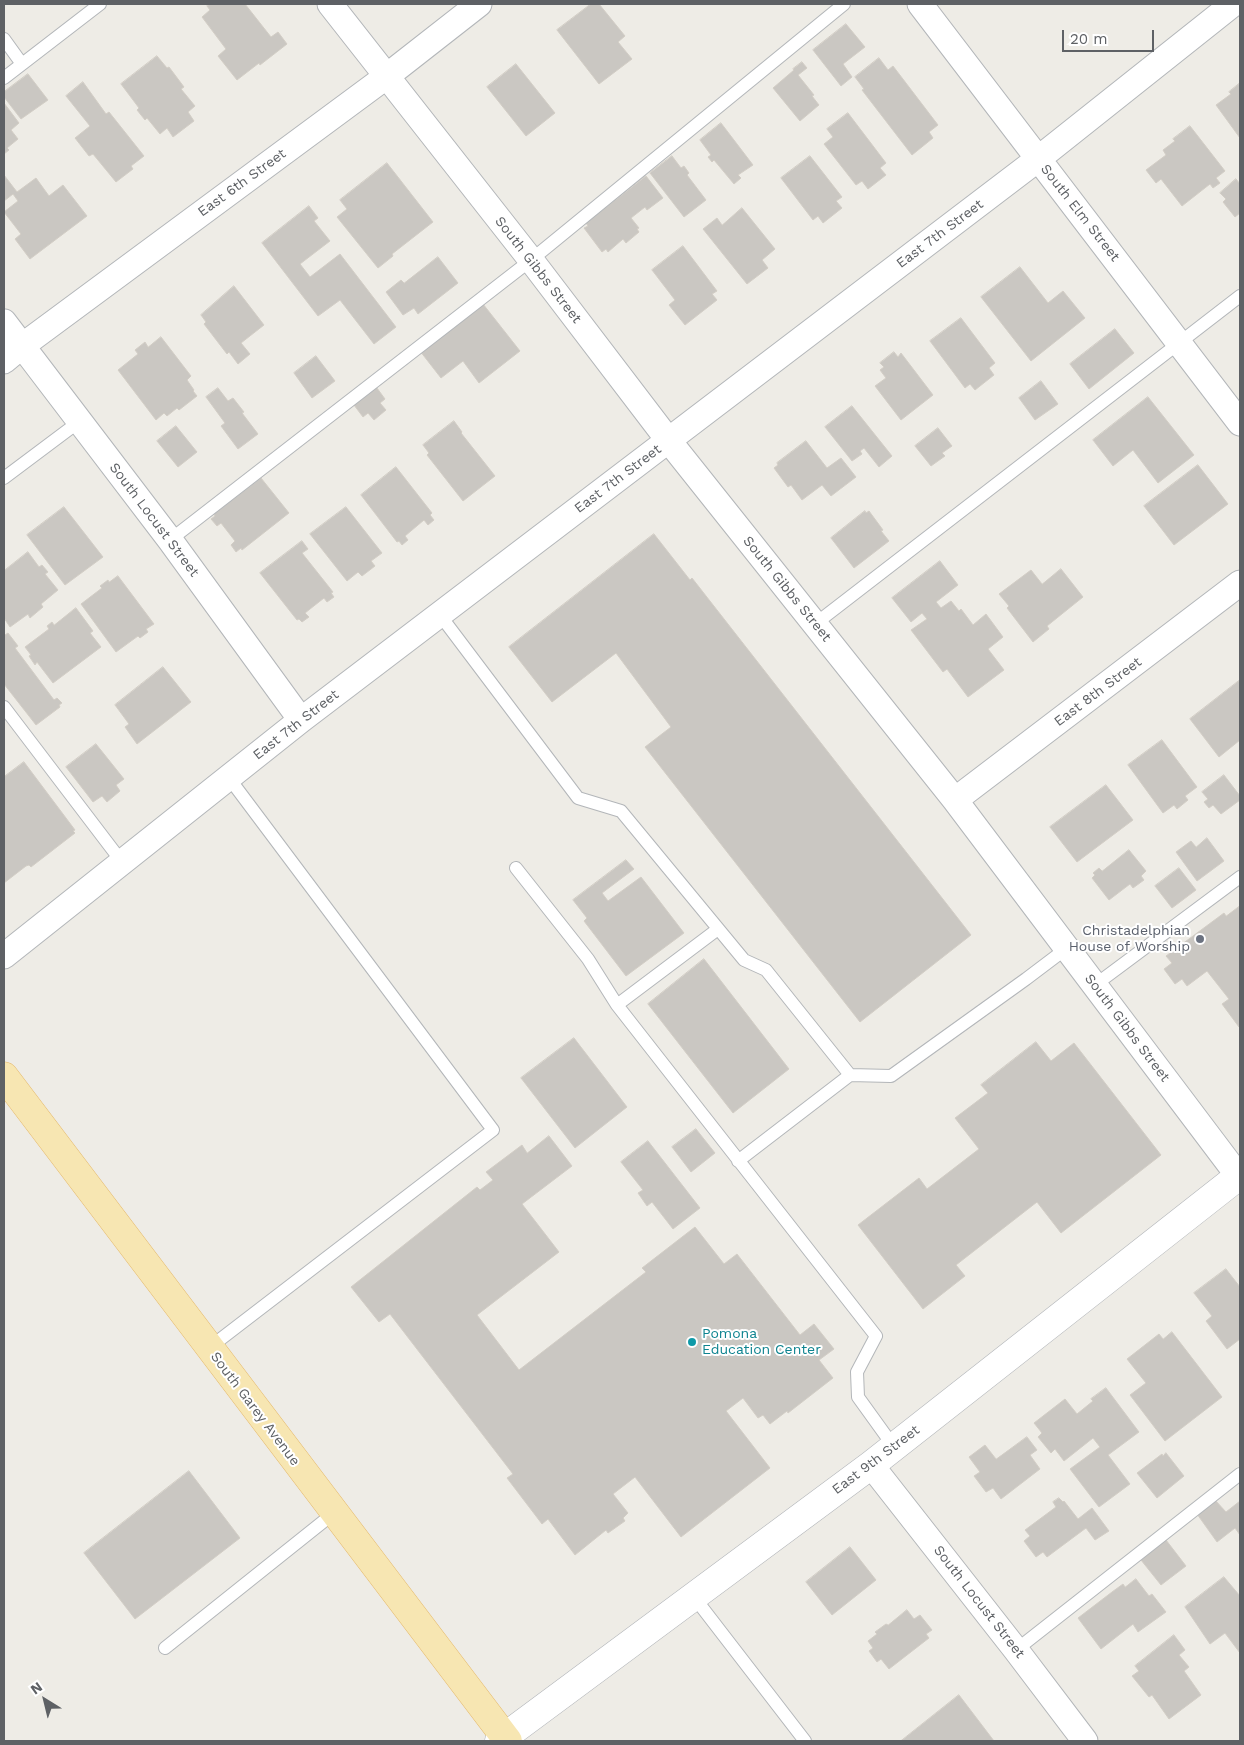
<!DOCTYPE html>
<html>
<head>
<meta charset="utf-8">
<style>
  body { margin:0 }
  #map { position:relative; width:1244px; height:1745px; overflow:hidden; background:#eeece6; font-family:"Work Sans",sans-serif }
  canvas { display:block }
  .frame { position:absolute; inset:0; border:5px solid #5e6165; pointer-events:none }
  .north { position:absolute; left:20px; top:1675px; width:50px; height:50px; -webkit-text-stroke:4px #fff; paint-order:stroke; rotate:324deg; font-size:14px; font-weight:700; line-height:20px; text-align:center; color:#5e6165 }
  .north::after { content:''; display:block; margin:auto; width:18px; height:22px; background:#5e6165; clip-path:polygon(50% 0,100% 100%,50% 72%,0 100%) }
  .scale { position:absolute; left:1062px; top:30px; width:92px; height:22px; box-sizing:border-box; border:2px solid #5e6165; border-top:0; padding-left:6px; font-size:15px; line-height:18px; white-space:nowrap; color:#5e6165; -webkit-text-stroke:4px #fff; paint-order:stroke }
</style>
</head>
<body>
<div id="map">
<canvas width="1244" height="1745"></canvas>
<div class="frame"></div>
<div class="north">N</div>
<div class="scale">20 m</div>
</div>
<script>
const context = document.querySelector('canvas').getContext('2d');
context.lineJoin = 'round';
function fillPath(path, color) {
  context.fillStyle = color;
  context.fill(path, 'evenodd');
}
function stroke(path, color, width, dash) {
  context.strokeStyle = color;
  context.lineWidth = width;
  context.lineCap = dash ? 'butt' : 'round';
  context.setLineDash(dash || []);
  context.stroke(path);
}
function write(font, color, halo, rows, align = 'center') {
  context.font = font + ' "Work Sans",sans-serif';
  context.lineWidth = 4;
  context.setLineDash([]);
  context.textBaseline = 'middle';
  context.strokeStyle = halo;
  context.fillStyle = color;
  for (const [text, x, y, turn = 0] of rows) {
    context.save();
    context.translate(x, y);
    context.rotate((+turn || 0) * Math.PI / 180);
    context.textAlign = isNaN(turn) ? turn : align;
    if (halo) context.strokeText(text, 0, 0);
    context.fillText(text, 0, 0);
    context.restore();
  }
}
const building = new Path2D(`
  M210 4H245L271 37 278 32 287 44 260 65 259 63 237 80 218 56 226 49 202 17 210 10 207 6Z
  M591 4H599L625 36 618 42 632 59 599 84 557 30Z
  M846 24 865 47 843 64 852 77 841 86 813 50Z
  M157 56 167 68 169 67 184 87 181 89 195 106 188 112 194 121 173 137 167 128 160 134 147 118 145 120 137 110 139 108 121 84Z
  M879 58 888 70 893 66 938 125 929 132 933 138 912 155 862 90 864 89 855 77Z
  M802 62 807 68 798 75 814 95 812 96 819 105 800 121 773 88 794 70 793 69Z
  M516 64 555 113 526 136 487 87Z
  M28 74 48 100 21 119 4 97V92Z
  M83 82 106 114 109 112 144 156 131 166 133 169 116 182 93 154 89 156 75 138 90 126 66 96Z
  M1240 83V138L1216 105 1231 94 1229 92Z
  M4 103 19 123 11 130 18 139 7 148 9 150 4 154Z
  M848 113 886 163 880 168 886 175 868 189 862 181 856 185 824 144 833 137 827 129Z
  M721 123 753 165 738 175 741 178 734 184 714 160 712 162 708 157 711 155 700 140Z
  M1190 126 1225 171 1216 178 1220 183 1213 188 1210 184 1182 206 1161 179 1156 183 1146 170 1166 155 1163 150 1175 141 1173 139Z
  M672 156 681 168 684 166 689 173 687 175 706 200 684 217 650 173Z
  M810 156 842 197 836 201 842 208 823 223 818 216 813 220 781 178Z
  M387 163 433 222 392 254 393 256 378 268 337 217 347 209 340 200Z
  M4 175 17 192 36 178 49 196 63 185 87 216 30 259 15 239 21 234 4 212 18 201 13 194 4 201Z
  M646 176 663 198 647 210 645 207 631 218 639 228 637 229 639 232 626 243 623 239 608 252 606 249 602 252 584 228 588 226 586 223Z
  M1236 179 1240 184V213L1235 217 1223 202 1226 199 1220 193Z
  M309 206 318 218 314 221 330 241 300 264 310 277 340 254 396 327 374 344 340 300 318 316 262 243Z
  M742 208 775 249 762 260 768 268 747 284 703 229 717 218 722 225Z
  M683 246 717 291 712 294 717 300 685 325 669 305 675 300 652 270Z
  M438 257 458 283 418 314 414 308 403 315 386 292 401 280 404 283Z
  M1020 267 1048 303 1063 291 1085 318 1031 361 981 297Z
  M234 286 264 325 241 343 250 354 238 364 229 352 227 354 204 324 206 322 201 315Z
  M483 304 520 351 479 383 463 361 441 378 420 351Z
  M961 318 995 363 989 368 994 375 975 390 970 384 965 388 930 341Z
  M1115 329 1134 353 1089 389 1070 364Z
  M161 337 191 376 187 380 194 390 193 391 197 396 179 410 177 408 167 416 164 413 156 420 118 370 138 354 135 350 145 342 148 347Z
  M894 352 898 357 901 353 933 395 901 420 875 386 886 378 880 370 884 367 880 363Z
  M316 356 335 381 312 398 294 373Z
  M1041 381 1058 404 1035 420 1019 398Z
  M374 384 385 399 380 403 386 410 374 420 368 413 363 417 351 401Z
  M218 388 228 401 233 398 244 412 242 413 258 434 238 449 221 426 225 423 206 397Z
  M1148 397 1194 455 1158 483 1133 450 1113 466 1093 440Z
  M852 406 892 456 879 467 864 448 860 451 862 454 852 461 825 427Z
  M454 421 462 432 461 433 495 476 463 501 427 455 429 453 423 445Z
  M176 426 197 452 178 467 157 441Z
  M938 428 952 446 942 453 945 456 931 466 915 446Z
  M806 441 827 468 841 458 856 477 831 496 822 485 802 500 791 485 788 487 774 468 778 465 777 463Z
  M1198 465 1228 504 1174 545 1144 506Z
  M396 467 432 513 430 515 434 520 428 525 424 520 405 536 408 540 402 545 399 541 397 542 361 495Z
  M261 478 289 513 242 550 241 548 236 552 231 545 235 541 221 523 217 526 211 519 215 516 214 514Z
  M64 507 103 557 65 585 27 535Z
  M346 507 382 553 371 561 375 566 362 576 358 572 347 581 310 534Z
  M865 511 866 513 869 511 883 530 881 531 889 541 854 568 831 538Z
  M654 534 690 580 692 578 971 935 860 1022 645 747 671 727 616 653 552 702 509 647Z
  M302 541 308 549 302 553 333 592 331 593 334 597 327 602 324 598 305 613 309 617 302 622 299 619 297 620 260 573Z
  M28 552 39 567 42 565 48 572 45 574 58 590 41 604 43 607 30 618 28 614 10 627 4 618V571Z
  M940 561 958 585 936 602 941 608 951 601 959 611 961 609 973 625 986 614 1003 637 988 649 1004 670 968 697 947 669 943 672 911 630 927 619 922 613 911 622 892 598Z
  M1061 569 1083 597 1047 626 1049 629 1033 642 1007 608 1009 606 999 594 1031 570 1042 584Z
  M118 576 154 624 146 629 148 632 140 638 138 636 116 652 81 604 102 588 100 586 108 580 109 582Z
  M76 608 93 631 90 633 101 647 53 683 37 662 35 665 29 656 31 655 25 647 49 629 47 626 52 622 54 625Z
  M4 633 5 635 8 633 18 646 15 648 54 700 57 698 62 703 59 705 60 707 36 725 4 684Z
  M163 667 191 702 137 744 125 727 129 724 115 705Z
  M1240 680V740L1219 757 1190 719Z
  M1162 740 1197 787 1185 796 1188 800 1177 809 1174 805 1163 813 1128 765Z
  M96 744 124 779 116 785 120 791 107 802 102 796 93 802 66 767Z
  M24 762 75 830 73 831 75 833 31 867 29 865 26 866 4 883V777Z
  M1224 775 1240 796V800L1221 814 1213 805 1209 808 1204 802 1208 799 1202 792Z
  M1106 785 1133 820 1077 862 1050 827Z
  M1207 838 1224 861 1197 881 1176 852 1191 841 1196 847Z
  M1129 850 1146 871 1141 876 1144 880 1133 888 1130 884 1109 900 1092 878 1095 875 1093 873 1099 868 1102 871Z
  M626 860 634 869 602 893 608 901 641 877 684 933 626 976 584 921 587 918 573 900Z
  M1179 868 1196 890 1172 908 1155 886Z
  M1240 906V1025L1239 1027 1222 1004 1229 999 1207 971 1187 986 1182 979 1175 984 1164 969 1172 963 1166 956 1224 913 1226 916Z
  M704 959 789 1069 733 1113 648 1004Z
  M574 1038 627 1107 575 1148 521 1078Z
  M1036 1042 1051 1061 1074 1043 1161 1155 1061 1233 1037 1202 956 1265 965 1276 923 1309 858 1225 919 1178 927 1189 979 1149 955 1118 988 1093 981 1085Z
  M696 1129 715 1153 691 1172 672 1147Z
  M549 1136 572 1166 522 1204 559 1252 477 1315 519 1370 646 1272 642 1268 695 1227 724 1264 737 1254 800 1335 814 1324 834 1349 819 1360 833 1378 788 1413 787 1411 770 1424 763 1415 758 1418 743 1398 726 1411 770 1468 681 1537 635 1477 613 1494 628 1513 623 1518 625 1521 608 1533 606 1530 575 1555 548 1519 542 1524 507 1478 513 1474 390 1314 379 1322 351 1287 477 1187 480 1190 493 1180 486 1172 522 1145 527 1153Z
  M648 1141 700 1208 673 1229 652 1202 647 1206 638 1193 643 1190 621 1162Z
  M1226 1269 1240 1287V1339L1227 1349 1206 1321 1212 1316 1194 1293Z
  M1172 1332 1222 1397 1165 1441 1130 1395 1146 1383 1127 1359 1159 1334 1163 1339Z
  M1106 1388 1139 1432 1108 1455 1130 1484 1099 1507 1070 1469 1100 1447 1093 1438 1064 1461 1055 1449 1051 1453 1038 1437 1042 1433 1034 1423 1065 1399 1077 1414 1093 1401 1091 1399Z
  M1027 1437 1037 1450 1030 1455 1040 1469 1001 1499 993 1488 986 1492 974 1476 980 1472 969 1457 985 1445 996 1459Z
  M1166 1453 1184 1476 1157 1498 1137 1473 1162 1454 1163 1456Z
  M189 1471 240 1538 135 1619 84 1553Z
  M1059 1498 1063 1502 1064 1501 1078 1519 1092 1508 1109 1531 1095 1540 1086 1528 1047 1557 1043 1552 1036 1557 1024 1541 1030 1536 1025 1530 1056 1507 1053 1502Z
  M1215 1500 1226 1512 1240 1501V1535L1235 1528 1217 1542 1197 1514Z
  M1166 1540 1186 1566 1161 1585 1141 1560Z
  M850 1547 876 1580 832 1615 806 1582Z
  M1224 1577 1240 1596V1653L1225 1633 1210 1644 1185 1607Z
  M1136 1579 1149 1596 1152 1594 1166 1612 1138 1632 1133 1624 1101 1649 1078 1618 1112 1592 1123 1584 1125 1587Z
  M907 1610 914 1619 920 1615 932 1630 926 1634 929 1638 889 1669 881 1659 877 1662 869 1651 873 1648 868 1641 877 1634 875 1632 886 1624 888 1625Z
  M1174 1635 1185 1650 1179 1655 1189 1667 1184 1671 1201 1695 1169 1719 1152 1695 1149 1697 1132 1676 1139 1671 1135 1666Z
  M959 1695 994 1741H901Z`);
fillPath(building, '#cac7c2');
stroke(building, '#d2cdc5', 1);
const lane = new Path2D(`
  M4 39 22 64
  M4 78 100 4
  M4 478 80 421
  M170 540 531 260 844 4
  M440 615 578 798 621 811 744 960 766 970 850 1075
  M815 624 1240 296
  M4 707 122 862
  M516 868 588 959 617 1005 876 1336 857 1372 858 1397 894 1447
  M1095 985 1240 877
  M617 1005 718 929
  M738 1161 850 1075 891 1076 1026 979 1067 948
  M209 1348 493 1130 229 778
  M694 1597 805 1741
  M165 1648 334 1513
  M1016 1650 1240 1474`);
const street = new Path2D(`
  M330 4 531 260 669 441 955 800 1240 1178
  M920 4 1240 423
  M4 322 170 540 301 720
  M4 361 22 346 387 76 479 4
  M955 800 1240 583
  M4 956 301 720 1038 159 1233 4
  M871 1465 1016 1650 1085 1741`);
const secondary = new Path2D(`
  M499 1741 871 1465 1240 1175`);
const primary = new Path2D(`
  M4 1076 508 1741`);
stroke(lane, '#b3b6b9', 14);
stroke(street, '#b3b6b9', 27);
stroke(secondary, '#b2b5b9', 29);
stroke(primary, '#e4b769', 29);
stroke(lane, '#fff', 12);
stroke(street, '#fff', 25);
stroke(secondary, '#fff', 28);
stroke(primary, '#f7e6b2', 28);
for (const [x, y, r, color] of [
  [1200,939,5,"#6b7280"],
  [692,1342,5,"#0f9aa8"]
]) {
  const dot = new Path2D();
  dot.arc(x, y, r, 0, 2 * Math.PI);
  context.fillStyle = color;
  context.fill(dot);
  stroke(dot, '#fff', 2);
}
write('14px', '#5e6165', '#fff', [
  ["East 6th Street",242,183,-36],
  ["South Elm Street",1080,213,52],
  ["East 7th Street",940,234,-37],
  ["South Gibbs Street",538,270,52],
  ["East 7th Street",618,479,-37],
  ["South Locust Street",154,520,53],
  ["South Gibbs Street",787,589,51],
  ["East 8th Street",1098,692,-37],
  ["East 7th Street",296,725,-38],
  ["South Gibbs Street",1127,1028,53],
  ["South Garey Avenue",255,1409,53],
  ["East 9th Street",876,1460,-37],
  ["South Locust Street",979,1602,52]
]);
write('14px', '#5b616d', '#fff', [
  ["Christadelphian",1190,931],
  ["House of Worship",1190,947]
], 'right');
write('14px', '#0d838f', '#fff', [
  ["Pomona",702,1334],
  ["Education Center",702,1350]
], 'left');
</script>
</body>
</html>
